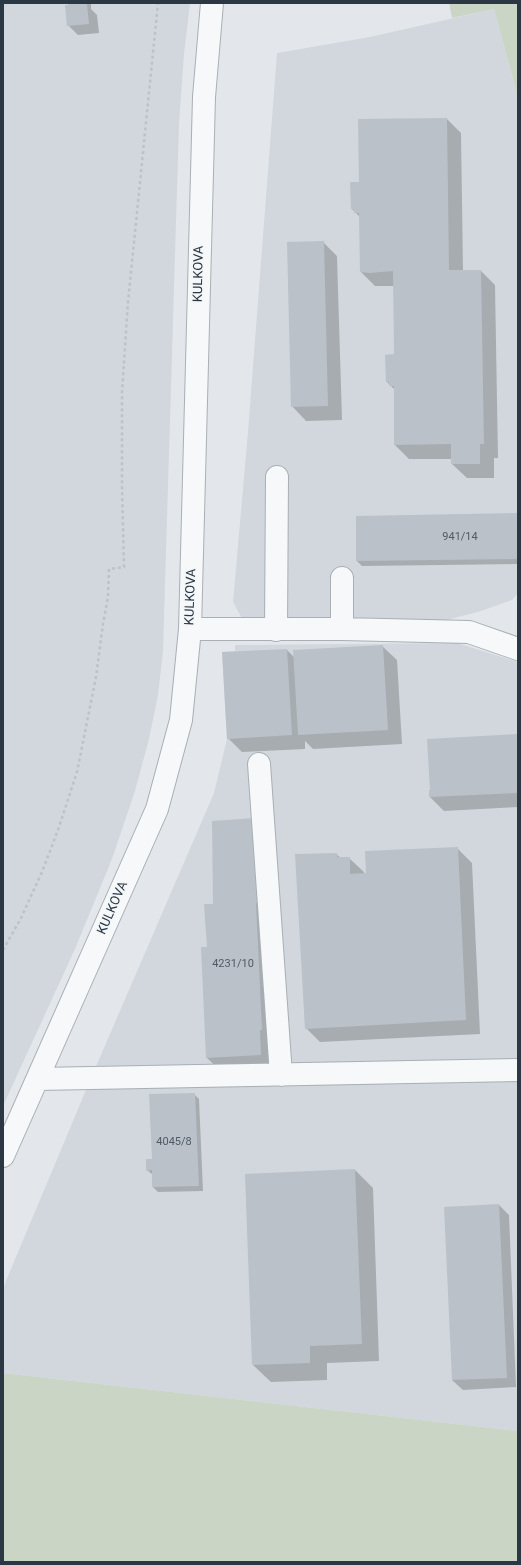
<!DOCTYPE html>
<html>
<head>
<meta charset="utf-8">
<style>
  body { margin:0 }
  #map { position:relative; width:521px; height:1565px; overflow:hidden; background:#e3e7eb; font-family:Roboto,sans-serif }
  canvas { display:block }
  .frame { position:absolute; inset:0; border:4px solid #2b3743; pointer-events:none }
</style>
</head>
<body>
<div id="map">
<canvas width="521" height="1565"></canvas>
<div class="frame"></div>
</div>
<script>
const context = document.querySelector('canvas').getContext('2d');
context.lineJoin = 'round';
function fillPath(path, color) {
  context.fillStyle = color;
  context.fill(path, 'evenodd');
}
function stroke(path, color, width, dash) {
  context.strokeStyle = color;
  context.lineWidth = width;
  context.lineCap = dash ? 'butt' : 'round';
  context.setLineDash(dash || []);
  context.stroke(path);
}
function write(font, color, halo, rows, align = 'center') {
  context.font = font + ' Roboto,sans-serif';
  context.lineWidth = 3;
  context.setLineDash([]);
  context.textBaseline = 'middle';
  context.strokeStyle = halo;
  context.fillStyle = color;
  for (const [text, x, y, turn = 0] of rows) {
    context.save();
    context.translate(x, y);
    context.rotate((+turn || 0) * Math.PI / 180);
    context.textAlign = isNaN(turn) ? turn : align;
    if (halo) context.strokeText(text, 0, 0);
    context.fillText(text, 0, 0);
    context.restore();
  }
}
fillPath(new Path2D(`
  M3 3H190L184 54 179 123 163 651 158 695 149 739 135 791 112 859 75 949 3 1106Z
  M494 9 518 98V593L512 600 478 612 438 622H244L233 602 248 432 277 53 370 37Z
  M457 643 518 662V1431L3 1373V1288L91 1078 214 793 227 739 222 652 235 651V645Z`), '#d1d7dd');
fillPath(new Path2D(`
  M449 3H518V98L494 9 452 18Z
  M3 1373 518 1431V1562H3Z`), '#cbd5c5');
fillPath(new Path2D(`
  M69 3H91V9L97 15 99 33 78 35 68 25Z
  M447 119 461 133 463 271H481L495 285 498 458H494V478H467L452 464V459H409L395 445V390L387 382 395 355 394 286H375L361 272 360 217 352 209 360 183Z
  M323 242 337 256 342 420 306 421 292 406Z
  M518 514V564L362 566 357 561Z
  M382 646 397 660 402 744 313 749 305 741V749L242 752 228 738 287 650 294 657Z
  M518 735V807L444 811 430 797 431 791Z
  M255 819 278 1072 225 1075 207 1058 214 904Z
  M457 848 472 863 480 1034 320 1042 306 1028 336 854 341 858H349L364 872V874Z
  M194 1094 199 1099 203 1191 158 1192 153 1187V1175L147 1170Z
  M355 1170 373 1188 379 1361 327 1363V1380L271 1382 253 1365Z
  M499 1205 509 1215 516 1387 463 1390 452 1380Z`), '#0003');
fillPath(new Path2D(`
  M68 3 87 4 89 24 67 26 65 5H68Z
  M447 118 449 270H481L484 444H480V464H451V444L394 445V386H389V382H386L385 355 394 354 393 271 369 273 360 272 359 213H354V209H351L350 182H359L358 119Z
  M324 241 328 406 291 407 287 242Z
  M518 513V559L356 561V516Z
  M383 645 388 730 298 735 293 650Z
  M287 649 292 735 227 739 222 652Z
  M518 734V793L429 797V790H430L427 739Z
  M255 818 260 903H256L262 1030H260L261 1055 206 1058 201 947H207L204 904H213L212 821Z
  M458 847 466 1020 305 1029 295 854 337 853V857H350V874L366 873 365 851Z
  M195 1093 199 1186 152 1187V1170L146 1171V1159H152L149 1094Z
  M355 1169 362 1344 310 1346V1363L252 1365 245 1174Z
  M499 1204 507 1378 452 1380 444 1207Z`), '#bac1c8');
const minor = new Path2D(`
  M190 629H342L469 632 518 649
  M342 629V578
  M276 630 277 477
  M259 764 281 1075
  M38 1079 518 1070
  M3 1156 157 809 181 720 190 629 204 97 212 3`);
stroke(minor, '#a8afb5', 24);
stroke(new Path2D(`
  M3 950 21 918 42 872 58 830 77 772 96 677 103 624 108 597 109 569 124 567 122 486V392L128 302 158 3`), '#bdc2c6', 2.5, [3, 3]);
stroke(minor, '#f6f8f9', 22);
write('11px', '#4f5a64', null, [
  ["941/14",460,537],
  ["4231/10",233,964],
  ["4045/8",174,1142]
]);
write('13px', '#2b3743', '#f3f6f8', [
  ["KULKOVA",199,274,-89],
  ["KULKOVA",191,597,-88],
  ["KULKOVA",113,908,-66]
]);
</script>
</body>
</html>
